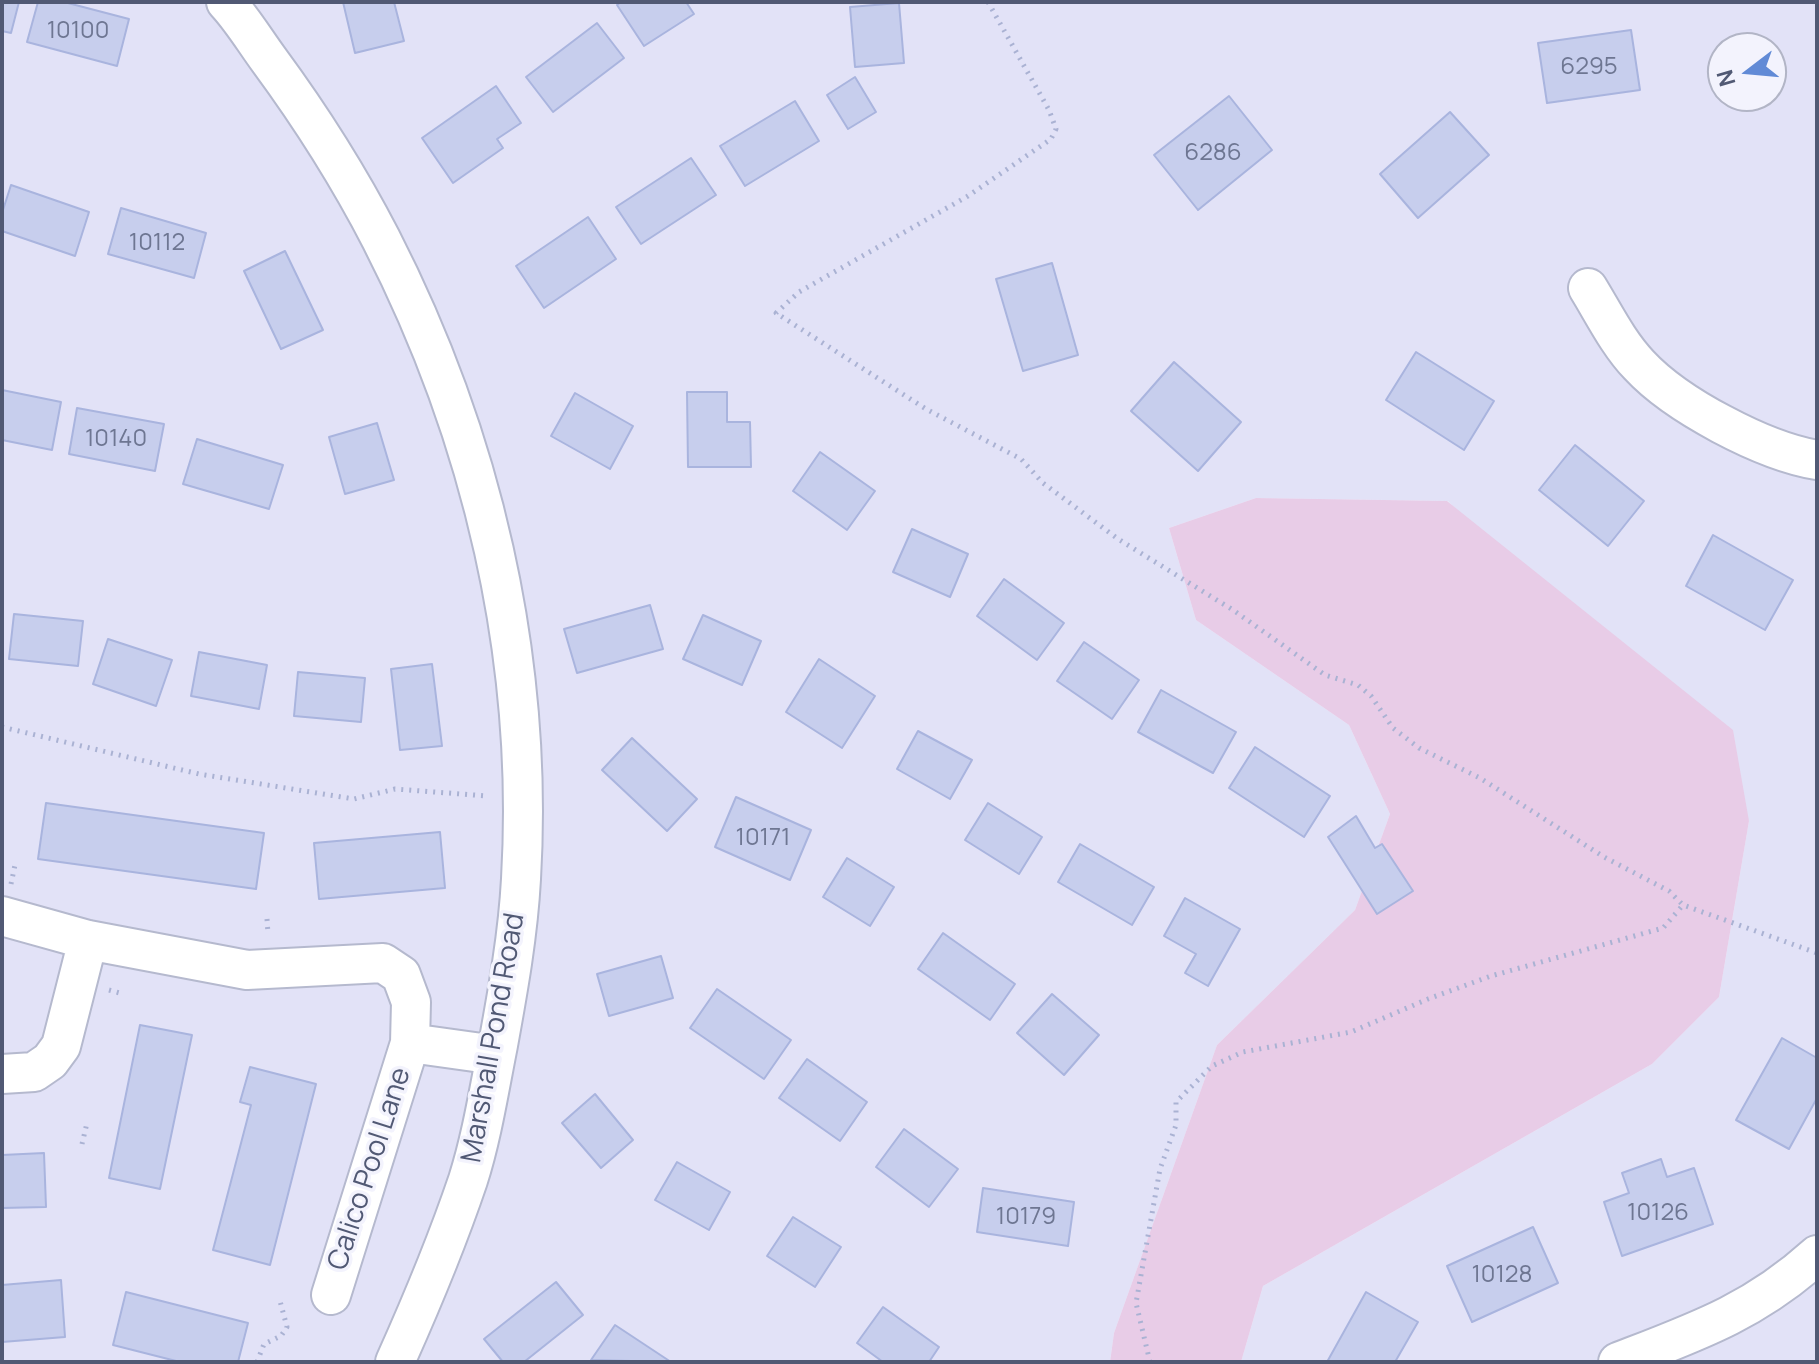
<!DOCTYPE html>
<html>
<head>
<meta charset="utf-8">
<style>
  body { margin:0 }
  #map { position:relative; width:1819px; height:1364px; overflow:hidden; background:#ededfb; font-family:Manrope,sans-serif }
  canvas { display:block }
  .frame { position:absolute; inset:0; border:4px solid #515974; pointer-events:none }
  .north { position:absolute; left:1707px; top:32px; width:80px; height:80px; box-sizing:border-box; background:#f3f3fd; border:2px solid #b2b5c6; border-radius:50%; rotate:254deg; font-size:22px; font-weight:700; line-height:32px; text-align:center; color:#515974 }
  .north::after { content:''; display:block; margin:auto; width:28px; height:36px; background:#618ad6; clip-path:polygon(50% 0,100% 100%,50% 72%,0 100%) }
</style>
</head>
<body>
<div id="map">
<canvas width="1819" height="1364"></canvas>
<div class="frame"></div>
<div class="north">N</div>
</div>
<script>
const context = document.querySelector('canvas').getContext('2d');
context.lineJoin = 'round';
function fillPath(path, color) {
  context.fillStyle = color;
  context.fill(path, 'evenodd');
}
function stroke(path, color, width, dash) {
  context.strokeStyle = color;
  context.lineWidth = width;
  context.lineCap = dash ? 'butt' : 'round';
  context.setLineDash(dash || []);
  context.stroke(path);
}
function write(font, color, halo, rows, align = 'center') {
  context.font = font + ' Manrope,sans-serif';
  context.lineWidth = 7;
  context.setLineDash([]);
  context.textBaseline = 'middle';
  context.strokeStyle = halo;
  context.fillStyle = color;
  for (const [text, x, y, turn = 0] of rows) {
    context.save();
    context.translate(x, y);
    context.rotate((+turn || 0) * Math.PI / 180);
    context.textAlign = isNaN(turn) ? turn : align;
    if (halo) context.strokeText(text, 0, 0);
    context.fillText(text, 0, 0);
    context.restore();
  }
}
fillPath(new Path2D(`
  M2 2H1817V1362H1241L1263 1286 1652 1064 1719 997 1749 821 1448 501 1256 498 1169 528 1196 620 1349 725 1390 814 1355 910 1217 1045 1114 1333 1110 1362H2ZM1723 48H1771V96H1723Z`), '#e2e2f7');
fillPath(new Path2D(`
  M1256 498 1447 501 1733 730 1749 821 1719 997 1652 1064 1263 1286 1241 1362H1110L1114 1333 1217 1045 1355 910 1390 814 1349 725 1196 620 1169 528Z`), '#e8cce7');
const building = new Path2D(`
  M2 2H19L11 33 2 31Z
  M38 2H64L129 19 117 66 27 42Z
  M343 2H394L404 41 355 53Z
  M621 2H686L694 14 644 46 617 5Z
  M899 3 904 63 855 67 850 7Z
  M597 23 624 58 553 112 526 77Z
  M1631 30 1640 90 1547 103 1538 43Z
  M855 77 876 112 848 129 827 95Z
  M496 86 521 123 497 139 503 148 453 183 422 138Z
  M1229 96 1272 150 1198 210 1154 155Z
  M795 101 819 141 745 186 720 146Z
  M1450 112 1489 155 1418 218 1380 174Z
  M691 158 716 195 641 244 616 207Z
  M11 185 89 212 75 256 2 231V213Z
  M121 208 206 233 194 278 108 254Z
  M588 217 616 259 544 308 516 266Z
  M285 251 323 330 281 349 244 271Z
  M1052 263 1078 355 1023 371 996 279Z
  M1416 352 1494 401 1464 450 1386 400Z
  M1174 362 1241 422 1198 471 1131 411Z
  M2 390 61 402 52 450 2 440Z
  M687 392H727V422H750L751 467H688Z
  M575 393 633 426 610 469 551 436Z
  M77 408 164 424 155 471 69 454Z
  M377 423 394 480 345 494 329 437Z
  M197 439 283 465 269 509 183 484Z
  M1575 445 1644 501 1608 546 1539 490Z
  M820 452 875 491 847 530 793 491Z
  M912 529 968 554 950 597 893 572Z
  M1713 535 1793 580 1765 630 1686 586Z
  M1004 579 1064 623 1037 660 977 616Z
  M650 605 663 649 577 673 564 629Z
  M14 614 83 621 78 666 9 659Z
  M703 615 761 641 742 685 683 659Z
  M108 639 172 660 156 706 93 684Z
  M1084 642 1139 680 1112 719 1057 681Z
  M199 652 267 665 259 709 191 696Z
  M819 659 875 696 842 748 786 712Z
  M432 664 442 746 400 750 391 669Z
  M298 672 365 678 361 722 294 716Z
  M1161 690 1236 732 1213 773 1138 732Z
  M918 731 972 760 950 799 897 769Z
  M632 738 697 799 667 831 602 770Z
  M1255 747 1330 796 1304 837 1229 788Z
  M736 797 811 830 790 880 715 847Z
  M46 803 264 833 256 889 38 859Z
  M988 803 1042 837 1019 874 965 840Z
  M1356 816 1375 848 1382 844 1413 891 1377 914 1328 837Z
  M440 832 445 888 319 899 314 843Z
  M1080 844 1154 887 1132 925 1058 882Z
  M847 858 894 887 870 926 823 897Z
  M1185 898 1240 929 1208 986 1185 973 1196 954 1164 936Z
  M943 933 1015 984 990 1020 918 969Z
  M661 956 673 998 609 1016 597 974Z
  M717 989 791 1040 764 1079 690 1028Z
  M1052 994 1099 1035 1064 1075 1017 1033Z
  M140 1025 192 1035 160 1189 109 1178Z
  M1782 1038 1817 1058V1098L1789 1149 1736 1120Z
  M807 1059 867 1102 840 1141 779 1098Z
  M250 1067 316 1084 270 1265 213 1250 251 1105 240 1102Z
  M595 1094 633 1140 601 1168 562 1123Z
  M904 1129 958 1169 929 1207 876 1167Z
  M44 1153 46 1207 2 1208V1155Z
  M1661 1159 1667 1177 1694 1168 1713 1224 1622 1256 1604 1202 1629 1193 1622 1173Z
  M677 1162 730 1192 709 1230 655 1200Z
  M983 1188 1074 1202 1068 1246 977 1232Z
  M793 1217 841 1247 815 1287 767 1256Z
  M1533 1227 1558 1283 1472 1322 1447 1266Z
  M61 1280 65 1337 2 1342V1285Z
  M556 1282 583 1315 524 1362H503L484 1339Z
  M126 1292 248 1323 238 1362H180L113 1345Z
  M1366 1292 1418 1322 1395 1362H1327Z
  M883 1307 939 1347 929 1362H883L857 1343Z
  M615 1325 671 1362 591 1360Z`);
fillPath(building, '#c7ceed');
stroke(building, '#a9b4de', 2);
const minor = new Path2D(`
  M226 2C242 19 255 41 269 60 311 117 349 177 381 239 482 436 534 657 521 879 518 935 508 990 498 1045 489 1090 482 1136 468 1180 447 1242 422 1302 395 1362
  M1588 288C1604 314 1618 343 1639 365 1676 405 1763 451 1817 460
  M2 916 88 940 247 970 383 963 401 975 411 1002 410 1043 496 1055
  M2 1074 34 1072 50 1061 61 1046 88 940
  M331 1295 410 1043
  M1618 1362C1696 1332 1754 1312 1817 1255`);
stroke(minor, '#b5b9ce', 42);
stroke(new Path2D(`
  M988 2 1049 110 1056 129 1051 139 968 196 799 292 776 313 926 409 1021 459 1043 483 1118 539 1233 610 1325 675 1358 685 1371 696 1393 728 1419 748 1480 778 1604 857 1669 891 1683 905 1817 953
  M2 727 199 774 354 799 395 789 487 796
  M11 884 15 865
  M267 919 268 934
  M109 990 123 994
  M82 1144 87 1123
  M257 1362 264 1344 281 1336 287 1327 280 1301
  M1150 1362 1136 1303 1160 1169 1176 1125V1102L1212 1066 1243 1052 1351 1032 1428 999 1491 976 1663 928 1683 905`), '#aab2d3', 5, [2, 6]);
stroke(minor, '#fff', 38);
write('24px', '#6e7692', null, [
  ["10100",78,31],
  ["6295",1589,67],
  ["6286",1213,153],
  ["10112",157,243],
  ["10140",116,439],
  ["10171",763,838],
  ["10126",1658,1213],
  ["10179",1026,1217],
  ["10128",1502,1275]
]);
write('28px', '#515974', '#f3f3fd', [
  ["Marshall Pond Road",494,1038,-80],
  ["Calico Pool Lane",370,1169,-72]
]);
</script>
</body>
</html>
